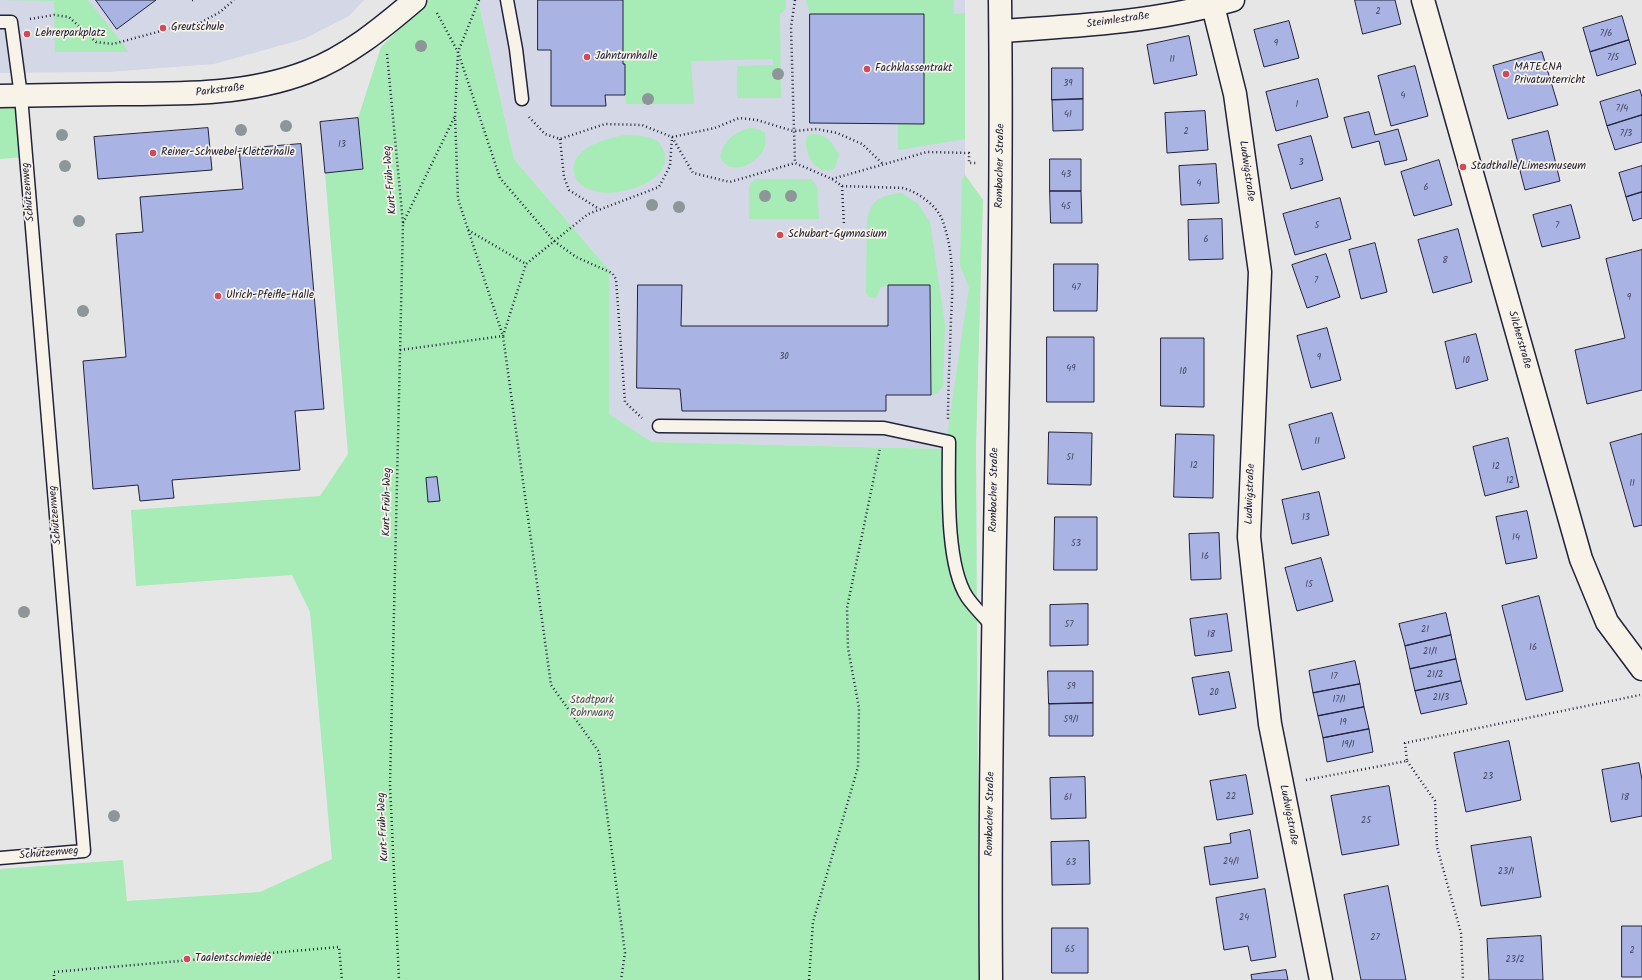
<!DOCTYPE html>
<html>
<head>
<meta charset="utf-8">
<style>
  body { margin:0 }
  canvas { display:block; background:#e7e6e7 }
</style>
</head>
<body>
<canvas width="1642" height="980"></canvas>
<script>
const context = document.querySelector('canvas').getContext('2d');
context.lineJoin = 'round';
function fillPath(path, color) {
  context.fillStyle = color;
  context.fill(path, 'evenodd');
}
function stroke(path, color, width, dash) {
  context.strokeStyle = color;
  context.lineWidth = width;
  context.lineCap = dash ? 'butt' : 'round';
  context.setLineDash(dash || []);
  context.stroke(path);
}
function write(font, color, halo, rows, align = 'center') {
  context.font = font + ' Kalam,sans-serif';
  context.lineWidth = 3.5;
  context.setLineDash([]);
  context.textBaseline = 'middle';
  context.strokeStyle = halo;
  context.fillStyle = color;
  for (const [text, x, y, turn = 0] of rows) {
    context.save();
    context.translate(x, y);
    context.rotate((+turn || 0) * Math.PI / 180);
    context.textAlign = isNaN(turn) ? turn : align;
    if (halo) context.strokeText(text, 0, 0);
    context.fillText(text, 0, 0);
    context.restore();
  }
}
fillPath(new Path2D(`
  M0 0H364L349 16 304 39 214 64 109 72 0 73Z
  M478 0H965V175L983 200 945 449 652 442 609 414V270L514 159Z`), '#d4d7e6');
fillPath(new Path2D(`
  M0 0H88L129 52H55L54 1Z
  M429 0H478L514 159 609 270V414L652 442 945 449 969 287 960 265 962 179 965 175 983 200 976 445 979 980H0V869L123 860 127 901 260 892 332 859 310 612 292 575 136 586 131 510 320 496 348 454 325 173 363 169 358 118 381 47Z
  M623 0H786V9L780 14 781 98H737V66L773 65V59L691 61 694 104H626L623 64Z
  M806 0H954V14L965 13V139L898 150V123H924V15L810 14Z
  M0 95 21 96 26 157 0 159Z
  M750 128 758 129 765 133C765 137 766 142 765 146 759 164 730 178 720 157 724 140 734 132 750 128Z
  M812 134C826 133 832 143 839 154L835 168C817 179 802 152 807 136Z
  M625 135C635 136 646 135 656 140 659 142 663 148 664 152 674 181 619 197 599 192 588 189 579 187 575 176 566 149 607 138 625 135Z
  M755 179H811L817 186 819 219H749V186Z
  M902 193 918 204 930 222 945 325 943 386 936 394 931 395 930 285H887L881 287 876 298 869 297 866 293 867 219C872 199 882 195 902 193Z`), '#a7ebb6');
const building = new Path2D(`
  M96 0H156L117 29Z
  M538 0H623V64H625V95H605L606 106H551V50H538Z
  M1355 0H1395L1401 24 1363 34Z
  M810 14H924V124L810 123Z
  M1622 16 1629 40 1590 52 1583 28Z
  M1289 21 1299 58 1264 67 1254 30Z
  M1189 36 1197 75 1154 84 1147 45Z
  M1629 40 1636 64 1597 76 1590 52Z
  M1542 52 1558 105 1508 119 1493 66Z
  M1415 66 1428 116 1391 126 1378 76Z
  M1052 68H1083V99L1052 100Z
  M1318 79 1328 117 1276 131 1266 92Z
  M1640 90 1642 97V115L1607 126 1600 102Z
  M1083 99V130L1053 131 1052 100Z
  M1205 111 1208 150 1167 153 1165 113Z
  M1369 112 1375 135 1398 129 1407 160 1385 165 1379 141 1352 148 1344 118Z
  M1642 115V142L1615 150 1607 126Z
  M358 118 363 169 325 173 320 122Z
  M208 128 212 170 98 179 94 137Z
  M1548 131 1560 181 1525 190 1512 140Z
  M1311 136 1323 180 1291 189 1278 145Z
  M301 144 324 409 295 411 300 470 172 480 174 498 140 501 138 485 93 489 83 361 126 357 116 234 143 232 140 197 243 189 239 149Z
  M1050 159H1081V191H1050Z
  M1439 160 1452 205 1414 216 1401 172Z
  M1216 164 1219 203 1181 205 1179 166Z
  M1642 166V192L1626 197 1619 173Z
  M1050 191H1081L1082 223H1051Z
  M1642 192V218L1633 221 1626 197Z
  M1340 198 1351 239 1295 255 1283 214Z
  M1571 205 1580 238 1542 247 1533 215Z
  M1222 219 1223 259 1189 260 1188 220Z
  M1458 229 1472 282 1433 293 1418 240Z
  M1375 243 1387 292 1361 299 1349 250Z
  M1642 250V390L1587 404 1575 350 1625 338 1606 259Z
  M1326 254 1340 297 1307 308 1292 265Z
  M1054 264H1098L1097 311H1054Z
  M638 285H682L681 326H888V285H930L931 395H886V411H682L680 389 637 388Z
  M1327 328 1341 380 1311 388 1297 336Z
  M1476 334 1488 380 1456 389 1445 342Z
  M1047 337H1094V402H1047Z
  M1161 338H1204V407L1161 406Z
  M1332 413 1345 458 1302 470 1289 425Z
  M1049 432 1092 433 1091 485 1048 484Z
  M1176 434 1214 435 1213 498 1174 497Z
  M1642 434V525L1634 527 1610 443Z
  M1508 438 1519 487 1485 496 1473 447Z
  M437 477 440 501 428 502 426 478Z
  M1319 492 1329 535 1292 544 1282 500Z
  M1527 511 1537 558 1506 564 1496 517Z
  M1055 517H1097V570H1054Z
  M1219 533 1221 579 1191 580 1189 534Z
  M1321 558 1333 601 1297 611 1285 568Z
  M1539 596 1563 691 1526 700 1502 606Z
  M1088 604V645L1050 646V605Z
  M1446 613 1451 635 1405 646 1399 624Z
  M1227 614 1232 651 1195 656 1190 619Z
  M1451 635 1456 659 1410 669 1405 646Z
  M1456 659 1461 681 1415 691 1410 669Z
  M1355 661 1360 684 1313 693 1309 671Z
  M1048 671H1093V703L1049 704Z
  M1229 672 1236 708 1199 715 1192 678Z
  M1461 681 1467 704 1421 714 1415 691Z
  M1360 684 1364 707 1318 716 1313 693Z
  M1093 703V736H1049V704Z
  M1364 707 1369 729 1323 738 1318 716Z
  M1369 729 1373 752 1327 762 1323 738Z
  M1509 741 1521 800 1466 812 1454 753Z
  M1639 763 1642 780V816L1611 822 1602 770Z
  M1246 775 1253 814 1217 820 1210 781Z
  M1085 777 1086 818 1051 819 1050 778Z
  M1389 786 1399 845 1342 855 1331 796Z
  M1250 830 1258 878 1210 885 1204 847 1231 843 1230 834Z
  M1531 837 1541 897 1481 906 1471 846Z
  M1089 841 1090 884 1052 885 1051 842Z
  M1388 886 1406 980H1361L1344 895Z
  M1265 889 1276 957 1251 961 1248 946 1224 950 1216 898Z
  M1622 926H1642V977H1622Z
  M1052 928H1088V973H1052Z
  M1541 936 1543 980H1489L1487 939Z
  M1286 970 1288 980H1252L1251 975Z`);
fillPath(building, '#a9b4e4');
stroke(building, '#22223b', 1);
const lane = new Path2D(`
  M507 0 516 49 522 99
  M0 22H11L21 96 84 851 0 858
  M659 426 884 428 949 442C949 482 945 563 967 597 974 607 984 617 993 627`);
const street = new Path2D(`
  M1423 0 1581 559 1607 622 1642 669
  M1213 6 1235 94 1260 272 1249 537 1270 724 1321 980
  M1001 31C1079 26 1157 22 1233 0
  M0 96C39 95 79 95 118 94 182 94 247 95 307 72 347 57 382 28 415 0`);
const secondary = new Path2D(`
  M991 980C988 653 1004 327 1000 0`);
stroke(lane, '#22223b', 15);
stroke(street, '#22223b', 25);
stroke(secondary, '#22223b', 25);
stroke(new Path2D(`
  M192 0H194
  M479 0 458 52 455 115 458 199 503 336 551 685 599 752 625 953 621 980
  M795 0 791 27 795 163 832 179 842 186 903 188C918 192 938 206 943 222 954 253 953 286 951 318 950 352 948 387 948 421
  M437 13 458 52 500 178 554 241 576 257 612 273 616 279 625 402 642 418
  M30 19 54 15 69 17 96 42 113 44 172 28 200 23 220 12 234 0
  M387 54 403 223 390 785 399 980
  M529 117 545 134 560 139 605 124 642 125 672 137 693 173 730 182 795 163
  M560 139 564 177 569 190 599 209
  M832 179 927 152 969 153V163H977
  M842 186 844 225
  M403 223 455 116
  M468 230 526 264
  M503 336 526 264 588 214 659 187 670 166 672 137 715 128 739 118 757 120 793 131 817 129 837 133 862 144 883 164
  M400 350 503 336
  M1407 761 1435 801 1437 847 1461 933 1463 980
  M1306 780 1407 761 1405 743 1640 695
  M54 980V972L339 947 342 980
  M809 980 813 922 858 767 859 708 848 648 847 608 880 448`), '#22223b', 2.5, [1, 3]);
stroke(lane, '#f7f3e8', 12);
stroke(street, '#f7f3e8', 22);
stroke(secondary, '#f7f3e8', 22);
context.fillStyle = '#8d9699';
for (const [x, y] of [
  [421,46],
  [778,74],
  [648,99],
  [286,126],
  [241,130],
  [62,135],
  [65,166],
  [765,196],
  [791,196],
  [652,205],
  [679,207],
  [79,221],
  [83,311],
  [24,612],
  [114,816]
]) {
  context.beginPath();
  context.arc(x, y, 6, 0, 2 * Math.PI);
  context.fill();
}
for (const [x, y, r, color] of [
  [163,28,4,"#d1495b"],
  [27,34,4,"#d1495b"],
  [587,57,4,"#d1495b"],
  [867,69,4,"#d1495b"],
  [1506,74,4,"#d1495b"],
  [153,153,4,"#d1495b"],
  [1463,167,4,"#d1495b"],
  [780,235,4,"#d1495b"],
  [218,296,4,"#d1495b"],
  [187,959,4,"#d1495b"]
]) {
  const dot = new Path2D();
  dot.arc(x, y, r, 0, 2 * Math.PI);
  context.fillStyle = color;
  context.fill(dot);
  stroke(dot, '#f7f3e8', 1.5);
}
write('9px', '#444665', null, [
  ["2",1378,12],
  ["7/6",1606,34],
  ["9",1276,44],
  ["7/5",1613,58],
  ["11",1172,60],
  ["39",1068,84],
  ["4",1403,96],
  ["1",1297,105],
  ["7/4",1622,109],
  ["41",1068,115],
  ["2",1186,132],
  ["7/3",1626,134],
  ["13",342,145],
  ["3",1301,163],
  ["43",1066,175],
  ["4",1199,184],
  ["6",1426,188],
  ["45",1066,207],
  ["5",1317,226],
  ["7",1557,226],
  ["6",1206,240],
  ["8",1445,261],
  ["7",1316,281],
  ["47",1076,288],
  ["9",1629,298],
  ["30",784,357],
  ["9",1319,358],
  ["10",1466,361],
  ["49",1071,369],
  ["10",1183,372],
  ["11",1317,442],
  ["51",1070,458],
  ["12",1194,466],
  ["12",1496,467],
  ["12",1510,481],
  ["11",1632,484],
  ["13",1306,518],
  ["14",1516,538],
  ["53",1076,544],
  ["16",1205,557],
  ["15",1309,585],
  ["57",1069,625],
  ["21",1425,630],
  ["18",1211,635],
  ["16",1533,648],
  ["21/1",1430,652],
  ["21/2",1435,675],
  ["17",1334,677],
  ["59",1071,687],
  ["20",1214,693],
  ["21/3",1441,698],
  ["17/1",1339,700],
  ["59/1",1071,720],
  ["19",1343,723],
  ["19/1",1348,745],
  ["23",1488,777],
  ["22",1231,797],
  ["61",1068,798],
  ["18",1625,798],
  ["25",1366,821],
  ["24/1",1231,862],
  ["63",1071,863],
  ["23/1",1506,872],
  ["24",1244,918],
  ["27",1375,938],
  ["65",1070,950],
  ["2",1632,951],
  ["23/2",1515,960]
]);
write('11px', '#22223b', '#f7f3e8', [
  ["Steimlestraße",1118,21,-8],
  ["Parkstraße",220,91,-7],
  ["Rombacher Straße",1001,166,-89],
  ["Ludwigstraße",1246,171,82],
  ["Kurt-Früh-Weg",391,180,-95],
  ["Schützenweg",29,192,-95],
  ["Silcherstraße",1519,340,74],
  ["Rombacher Straße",995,490,-89],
  ["Ludwigstraße",1251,494,-88],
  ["Kurt-Früh-Weg",388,502,-89],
  ["Schützenweg",56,515,-95],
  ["Rombacher Straße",991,814,-89],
  ["Ludwigstraße",1288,815,79],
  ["Kurt-Früh-Weg",384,827,-93],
  ["Schützenweg",49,854,-5]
]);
write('11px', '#22223b', '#f7f3e8', [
  ["Greutschule",171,28],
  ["Lehrerparkplatz",35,34],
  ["Jahnturnhalle",595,57],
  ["MATECNA",1514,68],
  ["Privatunterricht",1514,81],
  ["Fachklassentrakt",875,69],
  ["Reiner-Schwebel-Kletterhalle",161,153],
  ["Stadthalle/Limesmuseum",1471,167],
  ["Schubart-Gymnasium",788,235],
  ["Ulrich-Pfeifle-Halle",226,296],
  ["Taalentschmiede",195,959]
], 'left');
write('11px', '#43545a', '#f7f3e8', [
  ["Stadtpark",592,701],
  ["Rohrwang",592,714]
]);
</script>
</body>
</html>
